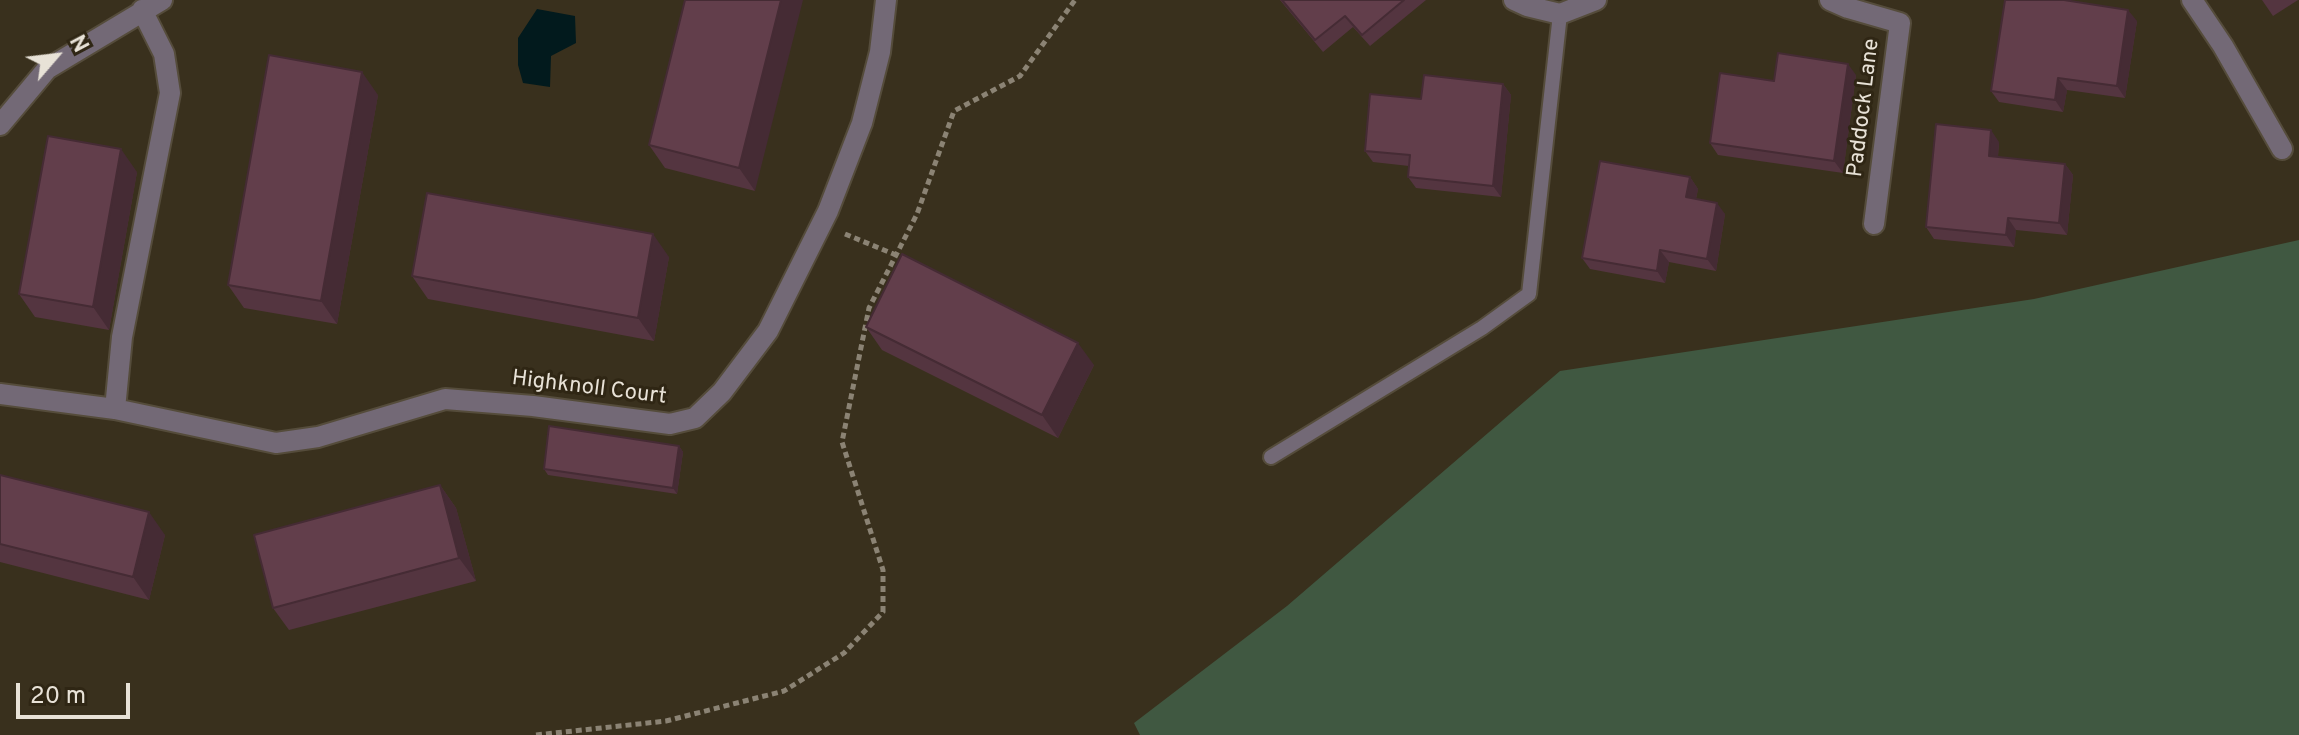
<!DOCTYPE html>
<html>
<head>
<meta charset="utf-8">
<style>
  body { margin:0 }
  #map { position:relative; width:2299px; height:735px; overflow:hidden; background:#39301d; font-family:Overpass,sans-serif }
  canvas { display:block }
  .north { position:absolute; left:16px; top:16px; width:80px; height:80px; -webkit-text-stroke:6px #2f2614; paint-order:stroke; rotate:62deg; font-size:22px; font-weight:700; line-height:32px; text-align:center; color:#e8e2d7 }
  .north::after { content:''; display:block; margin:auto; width:28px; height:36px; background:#e8e2d7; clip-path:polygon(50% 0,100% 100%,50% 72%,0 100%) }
  .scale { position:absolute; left:16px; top:683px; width:114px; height:36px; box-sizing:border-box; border:4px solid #e8e2d7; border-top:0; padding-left:10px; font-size:24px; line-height:28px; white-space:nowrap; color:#e8e2d7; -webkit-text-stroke:6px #2f2614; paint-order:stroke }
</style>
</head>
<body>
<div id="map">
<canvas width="2299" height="735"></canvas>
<div class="north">N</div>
<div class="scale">20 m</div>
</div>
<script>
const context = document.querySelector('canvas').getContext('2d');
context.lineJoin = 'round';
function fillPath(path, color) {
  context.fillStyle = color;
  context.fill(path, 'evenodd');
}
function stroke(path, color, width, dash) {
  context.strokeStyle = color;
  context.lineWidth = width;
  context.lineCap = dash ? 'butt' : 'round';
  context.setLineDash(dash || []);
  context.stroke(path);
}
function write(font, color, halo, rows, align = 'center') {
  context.font = font + ' Overpass,sans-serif';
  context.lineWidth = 6;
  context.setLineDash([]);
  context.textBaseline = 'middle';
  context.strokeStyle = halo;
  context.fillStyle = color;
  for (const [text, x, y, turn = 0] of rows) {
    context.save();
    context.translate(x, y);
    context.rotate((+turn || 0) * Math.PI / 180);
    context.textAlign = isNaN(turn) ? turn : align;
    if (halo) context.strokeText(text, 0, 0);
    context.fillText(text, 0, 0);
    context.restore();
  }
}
fillPath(new Path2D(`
  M2299 240V735H1140L1134 723 1287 606 1560 371 2034 299Z`), '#405841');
fillPath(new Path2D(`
  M537 9 575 16 576 43 551 56 550 87 523 83 518 65V38Z`), '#021a1d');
const lane = new Path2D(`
  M1271 457 1482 328 1529 294 1560 14`);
const street = new Path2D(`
  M1514 0 1527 6 1560 14 1596 0
  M1830 0 1848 8 1900 23 1874 224
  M2192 0 2223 46 2282 149
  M0 125 47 69 162 0
  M0 394 115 409 276 443 318 437 445 399 533 406 670 424 695 418 722 392 768 331 828 211 862 123 880 52 886 0
  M115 409 122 337 170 93 164 54 142 10`);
stroke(lane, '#554c3b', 18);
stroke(street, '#554c3b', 24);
stroke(new Path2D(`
  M845 234 896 255
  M536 735 666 721 784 691 844 653 883 612V570L842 442 869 308 917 214 954 111 1020 76 1075 0`), '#8b8374', 5, [6, 4]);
stroke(lane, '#736976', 14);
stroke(street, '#736976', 20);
fillPath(new Path2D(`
  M685 0 755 191 665 168 649 145Z
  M1280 0H1426L1370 46 1353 27 1323 52Z
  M2262 0H2298L2273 16Z
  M2137 21 2125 98 2067 90 2063 112 1999 102 1991 91Z
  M1856 75 1843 173 1718 155 1710 143 1774 81Z
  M1503 84 1511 95 1501 197 1416 188 1408 177 1409 166 1373 162 1365 151 1421 99Z
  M378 95 337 324 244 308 228 285Z
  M1999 142 1998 157 2065 164 2073 175 2067 235 2016 230 2014 247 1934 239 1926 227Z
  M137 172 109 330 35 317 19 294Z
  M1690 177 1698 189 1696 199 1725 214 1716 271 1669 262 1665 283 1590 269 1582 258Z
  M669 257 654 341 428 299 412 276Z
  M866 327 1094 365 1058 438 882 350Z
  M679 446 683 452 677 494 548 475 544 469Z
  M0 475 165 535 149 600 0 562Z
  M440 485 456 508 476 581 289 630 273 608Z`), '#543540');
fillPath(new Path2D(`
  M781 0H803L755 191 739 168Z
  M2128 10 2137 21 2125 98 2117 86Z
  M1848 64 1856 75 1843 173 1834 161Z
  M362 72 378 95 337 324 321 301Z
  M2058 78 2067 90 2063 112 2055 100Z
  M1503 84 1511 95 1501 197 1493 186Z
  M1991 130 1999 142 1997 168 1989 156Z
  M121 149 137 172 109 330 93 307Z
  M2065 164 2073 175 2067 235 2059 223Z
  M1690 177 1698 189 1694 208 1686 197Z
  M1717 203 1725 214 1716 271 1707 259Z
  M2008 218 2016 230 2014 247 2006 235Z
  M653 234 669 257 654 341 638 318Z
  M1660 250 1669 262 1665 283 1657 271Z
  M1078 343 1094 365 1058 438 1042 415Z
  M679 446 683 452 677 494 673 488Z
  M440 485 456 508 476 581 459 558Z
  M149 512 165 535 149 600 133 577Z`), '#452b34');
const building = new Path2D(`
  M685 0H781L739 168 649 145Z
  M1282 0H1404L1362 35 1345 16 1315 40Z
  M2005 0H2064L2128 10 2117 86 2058 78 2055 100 1991 91Z
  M1778 53 1848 64 1834 161 1710 143 1720 73 1774 81Z
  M269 55 362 72 321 301 228 285Z
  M1424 75 1503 84 1493 186 1408 177 1410 155 1365 151 1370 94 1421 99Z
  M1936 124 1991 130 1989 156 2065 164 2059 223 2008 218 2006 235 1926 227Z
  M48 136 121 149 93 307 19 294Z
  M1600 161 1690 177 1686 197 1717 203 1707 259 1660 250 1657 271 1582 258Z
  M427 193 653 234 638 318 412 276Z
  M902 254 1078 343 1042 415 866 327Z
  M549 426 679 446 673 488 544 469Z
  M0 475 149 512 133 577 0 544Z
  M440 485 459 558 273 608 254 535Z`);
fillPath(building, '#623e4b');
stroke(building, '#452b34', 2);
write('22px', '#e8e2d7', '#2f2614', [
  ["Paddock Lane",1865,108,-83],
  ["Highknoll Court",589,389,7]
]);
</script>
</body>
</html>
